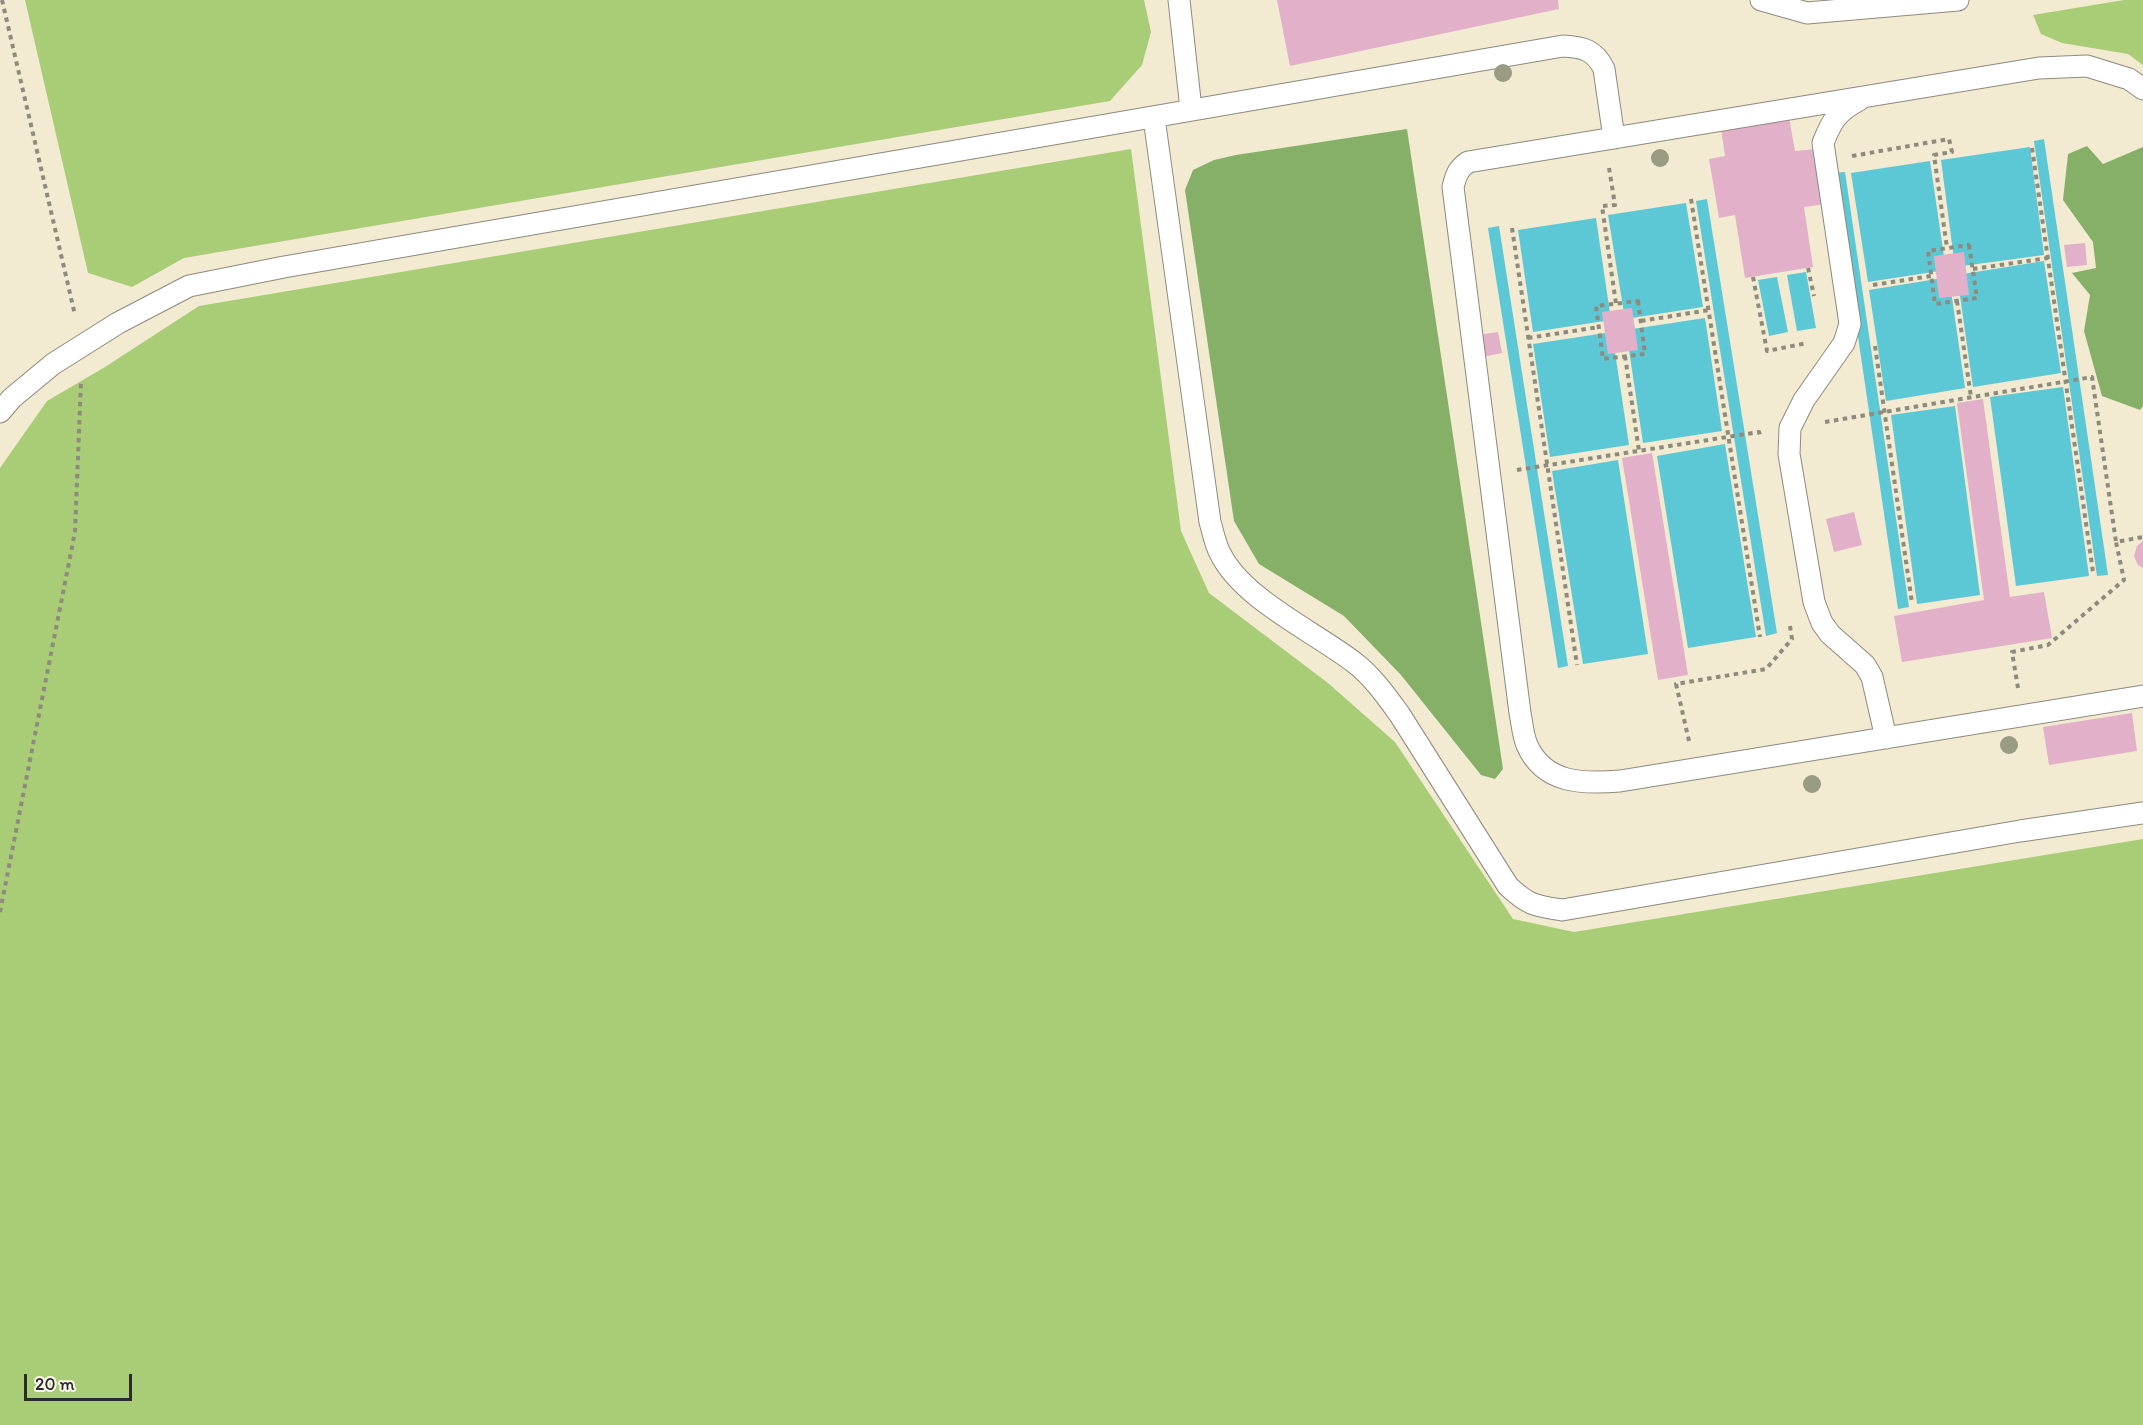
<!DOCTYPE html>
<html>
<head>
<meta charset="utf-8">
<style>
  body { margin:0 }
  #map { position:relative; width:2143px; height:1425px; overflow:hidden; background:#f2ead1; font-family:Itim,sans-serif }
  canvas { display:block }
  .scale { position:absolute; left:24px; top:1374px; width:108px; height:27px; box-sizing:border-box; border:3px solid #2b2b2b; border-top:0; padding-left:8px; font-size:18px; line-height:21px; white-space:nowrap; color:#2b2b2b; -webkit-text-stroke:4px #fbf7ec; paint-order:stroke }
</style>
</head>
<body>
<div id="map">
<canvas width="2143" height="1425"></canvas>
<div class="scale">20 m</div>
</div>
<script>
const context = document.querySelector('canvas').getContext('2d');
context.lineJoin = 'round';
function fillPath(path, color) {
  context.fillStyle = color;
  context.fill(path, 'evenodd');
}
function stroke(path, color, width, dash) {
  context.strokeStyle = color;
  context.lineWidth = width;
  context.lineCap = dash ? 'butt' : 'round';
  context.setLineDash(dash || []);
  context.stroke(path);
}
fillPath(new Path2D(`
  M25 0H1144L1151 32 1142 65 1110 101 184 258 132 287 88 273Z
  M2124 0H2143V65L2128 54 2062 43 2041 34 2033 15Z
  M1131 149 1181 531 1209 593 1328 683 1395 742 1513 919 1574 932 2143 839V1425H0V468L47 401 105 367 199 306Z`), '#a9cd77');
fillPath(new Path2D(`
  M1407 129 1503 769 1495 779 1481 775 1401 675 1344 616 1259 564 1234 521 1185 190 1193 170 1214 160 1236 155Z
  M2087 146 2103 164 2143 147V406L2140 410 2102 396 2084 331 2090 295 2072 273 2096 268 2093 242 2063 200 2068 154Z`), '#86b068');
fillPath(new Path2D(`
  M2044 139 2108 575 2097 576 2034 141Z
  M2030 147 2044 255 1955 267 1941 160Z
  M1930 161 1946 270 1868 282 1851 173Z
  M1845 172 1909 607 1898 609 1834 173Z
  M1707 199 1777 633 1766 636 1696 201Z
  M1686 203 1703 307 1625 319 1608 215Z
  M1596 218 1611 320 1533 332 1518 230Z
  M1499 226 1568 666 1558 668 1488 228Z
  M2044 261 2061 373 1973 387 1957 275Z
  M1806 272 1816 328 1797 331 1787 275Z
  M1777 277 1788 332 1769 336 1758 280Z
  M1949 277 1965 388 1886 401 1869 290Z
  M1705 318 1722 431 1643 443 1626 330Z
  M1612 332 1629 445 1550 457 1533 344Z
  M2063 387 2089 576 2016 586 1990 397Z
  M1955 406 1980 595 1917 604 1891 415Z
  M1725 444 1756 637 1688 648 1657 456Z
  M1618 460 1648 654 1583 664 1552 471Z`), '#5cc8d5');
fillPath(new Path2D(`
  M1277 0H1558L1559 9 1290 66Z
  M1789 117 1795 151 1816 149 1825 204 1804 207 1813 267 1745 278 1735 215 1719 218 1709 159 1725 156 1721 129Z
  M2085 243 2087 265 2067 267 2064 245Z
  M1964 252 1969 295 1939 298 1934 256Z
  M1632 308 1638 350 1608 354 1602 312Z
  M1498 332 1502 353 1482 357 1478 335Z
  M1983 399 2010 597 2044 592 2052 638 1902 662 1894 616 1984 600 1957 403Z
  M1652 453 1688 675 1658 680 1622 458Z
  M1854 512 1862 545 1834 552 1826 519Z
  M2143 541V568L2138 565 2134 556 2137 546Z
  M2132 713 2137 751 2049 765 2043 727Z`), '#e3b0ca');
const service = new Path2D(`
  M1179 0 1191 109
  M1761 0 1807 13 1958 0
  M2143 89 2129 79 2087 66 2039 68 1468 162C1458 169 1456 175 1453 187L1520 713C1522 723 1523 736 1527 745 1544 784 1583 784 1620 781L2143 696
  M1859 100C1837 112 1832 120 1823 143L1850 324 1844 343 1804 400 1790 428 1789 454 1814 602 1822 623 1830 634 1865 665 1872 677 1886 738
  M1154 118 1210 522C1213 532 1215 544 1220 553 1242 599 1315 632 1355 663 1373 677 1387 697 1400 715L1508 886C1528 905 1535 906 1562 910L2020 831 2143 813
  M0 412 12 398 53 364 118 323 189 286 284 267 1563 46C1583 47 1595 50 1604 69L1614 138`);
stroke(service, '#8e8a7e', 23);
stroke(new Path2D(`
  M2 0 75 315
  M2032 148 2093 572
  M1852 156 1949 139 1952 152 1934 155 1947 248
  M1609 168 1615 205 1602 206 1616 304
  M1691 199 1760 637
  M1512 228 1577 665
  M1969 245 1977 298 1935 304 1928 251Z
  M1808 268 1814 296
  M1973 269 2048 258
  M1753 277 1767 351 1807 343
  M1873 285 1931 276
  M1638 301 1645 354 1603 359 1596 306Z
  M1957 301 1971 397
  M1641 321 1709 310
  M1528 338 1599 327
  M1875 346 1912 603
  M1625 356 1639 451
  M1825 422 2092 377 2116 542
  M1517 470 1759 432 1760 435
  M2018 688 2012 652 2048 645 2124 580 2116 542 2143 537
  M1689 741 1676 684 1766 669 1792 639 1790 626
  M0 912 75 532 81 382`), '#8e8a7e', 4, [4.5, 4.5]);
stroke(service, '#fff', 21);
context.fillStyle = '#999c82';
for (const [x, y] of [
  [1503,73],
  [1660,158],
  [2009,745],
  [1812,784]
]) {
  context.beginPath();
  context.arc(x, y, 9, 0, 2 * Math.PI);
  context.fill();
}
</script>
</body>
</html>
